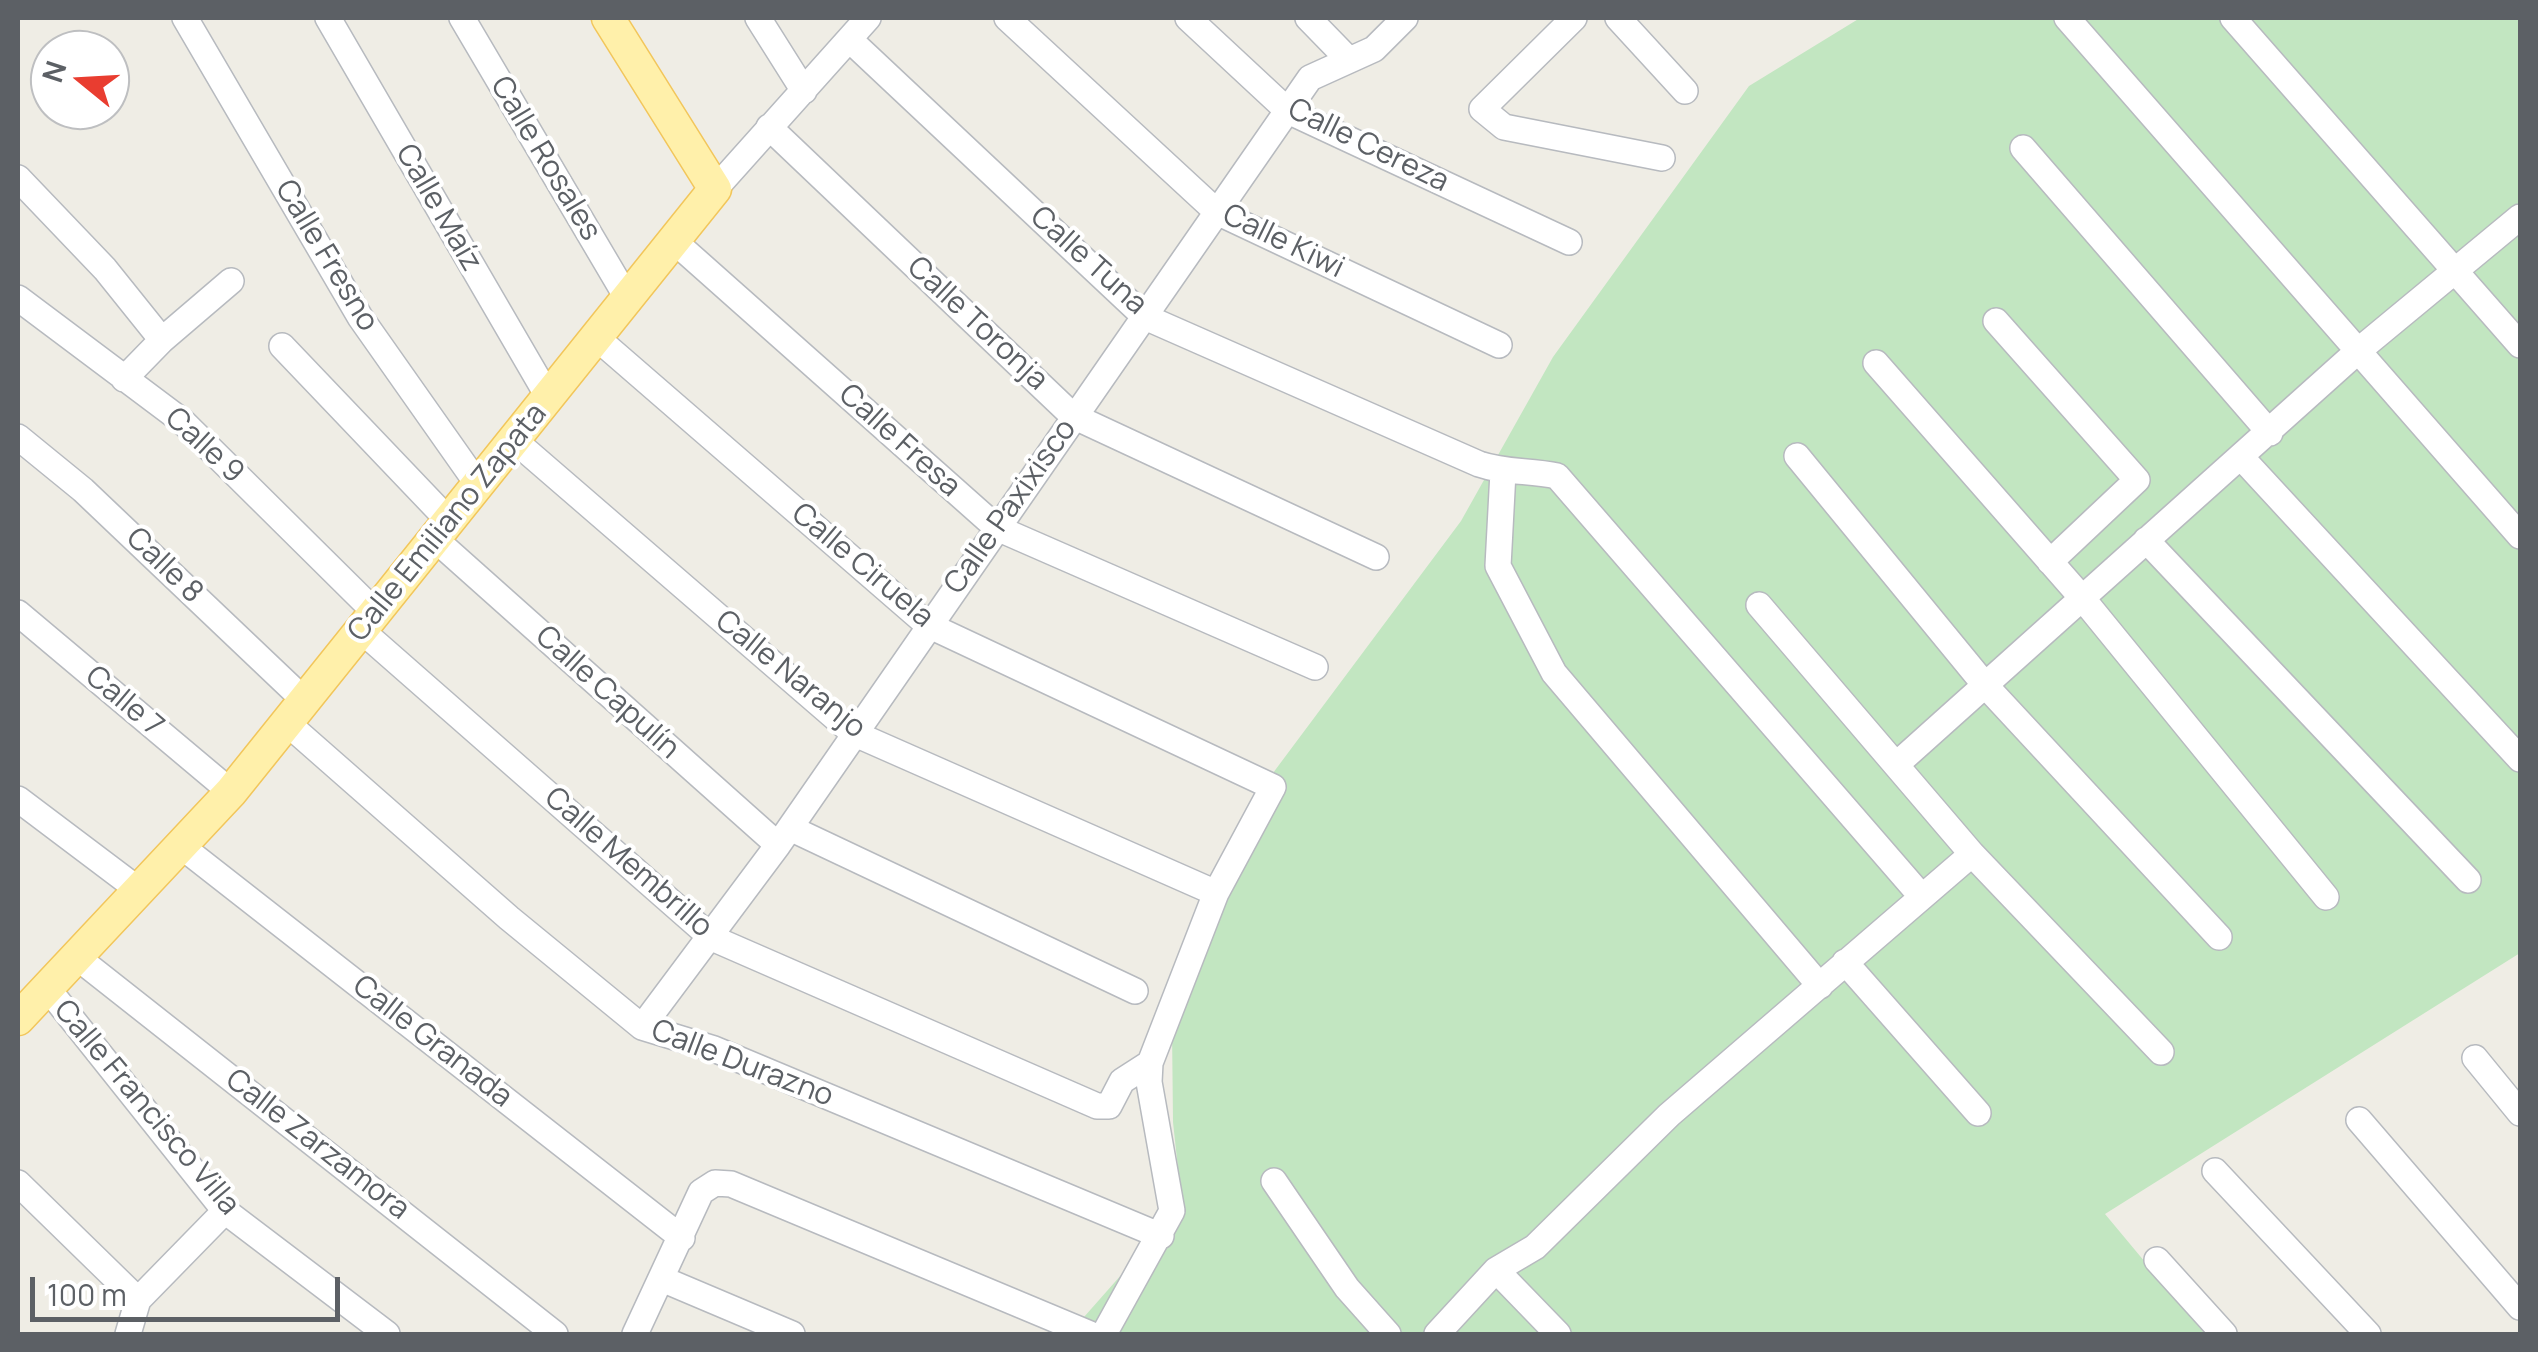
<!DOCTYPE html>
<html>
<head>
<meta charset="utf-8">
<style>
  body { margin:0 }
  #map { position:relative; width:2538px; height:1352px; overflow:hidden; background:#efede5; font-family:Manrope,sans-serif }
  canvas { display:block }
  .frame { position:absolute; inset:0; border:20px solid #5c6065; pointer-events:none }
  .north { position:absolute; left:30px; top:30px; width:100px; height:100px; box-sizing:border-box; background:#fff; border:2px solid #bebfc1; border-radius:50%; rotate:288deg; font-size:28px; font-weight:700; line-height:40px; text-align:center; color:#5c6065 }
  .north::after { content:''; display:block; margin:auto; width:35px; height:45px; background:#e93d30; clip-path:polygon(50% 0,100% 100%,50% 72%,0 100%) }
  .scale { position:absolute; left:30px; top:1277px; width:310px; height:45px; box-sizing:border-box; border:5px solid #5c6065; border-top:0; padding-left:12px; font-size:30px; line-height:35px; white-space:nowrap; color:#5c6065; -webkit-text-stroke:8px #fff; paint-order:stroke }
</style>
</head>
<body>
<div id="map">
<canvas width="2538" height="1352"></canvas>
<div class="frame"></div>
<div class="north">N</div>
<div class="scale">100 m</div>
</div>
<script>
const context = document.querySelector('canvas').getContext('2d');
context.lineJoin = 'round';
function fillPath(path, color) {
  context.fillStyle = color;
  context.fill(path, 'evenodd');
}
function stroke(path, color, width, dash) {
  context.strokeStyle = color;
  context.lineWidth = width;
  context.lineCap = dash ? 'butt' : 'round';
  context.setLineDash(dash || []);
  context.stroke(path);
}
function write(font, color, halo, rows, align = 'center') {
  context.font = font + ' Manrope,sans-serif';
  context.lineWidth = 8;
  context.setLineDash([]);
  context.textBaseline = 'middle';
  context.strokeStyle = halo;
  context.fillStyle = color;
  for (const [text, x, y, turn = 0] of rows) {
    context.save();
    context.translate(x, y);
    context.rotate((+turn || 0) * Math.PI / 180);
    context.textAlign = isNaN(turn) ? turn : align;
    if (halo) context.strokeText(text, 0, 0);
    context.fillText(text, 0, 0);
    context.restore();
  }
}
fillPath(new Path2D(`
  M1860 18H2520V953L2105 1214 2205 1334H1069L1182 1206 1173 1122 1172 1029 1267 781 1461 521 1553 357 1749 86Z`), '#c2e6c1');
const minor = new Path2D(`
  M185 18 360 317 479 486
  M328 18 549 398
  M462 18 629 301
  M758 18 804 91
  M1007 18 1217 212 1499 345
  M1188 18 1288 111 1569 242
  M1308 18 1347 58
  M1574 18 1482 109 1504 127 1662 158
  M1618 18 1685 91
  M2067 18 2520 536
  M2233 18 2520 345
  M850 40 1145 317 1479 464C1505 473 1530 470 1557 476L1922 897
  M769 127 1073 416 1376 557
  M2023 148 2270 433
  M18 178 105 269 162 340
  M715 189 868 18
  M675 242 997 528 1315 667
  M18 298 182 421 376 613
  M1996 321 2137 480 2050 562
  M598 339 928 625 1273 787 1216 893 1150 1063 1149 1082 1172 1211 1104 1334
  M282 346 450 522
  M1876 363 2083 599 2326 897
  M124 379 162 340 231 281
  M18 437 83 490 305 701
  M515 441 853 733 1216 893
  M1797 456 1985 685 2219 937
  M2241 457 2520 759
  M1503 472 1498 566 1554 673 1820 986
  M436 540 778 845
  M2146 540 2468 880
  M1759 605 1972 854 2161 1052
  M18 613 231 792
  M362 631 712 938 1097 1106H1109L1122 1081 1150 1063
  M287 723 509 918 642 1027 714 1049 1161 1236
  M1897 764 2358 351 2520 217
  M18 799 140 891
  M790 828 1135 991
  M181 846 682 1238
  M78 958 555 1334
  M1845 962 1978 1113
  M48 989 225 1211 387 1334
  M642 1027 778 845 1310 78 1374 49 1405 18
  M2475 1058 2520 1113
  M2359 1120 2520 1307
  M2215 1171 2368 1334
  M1274 1181 1347 1288 1388 1334
  M18 1183 138 1300
  M2157 1260 2224 1334
  M1496 1270 1558 1334
  M662 1279 792 1334
  M128 1334 138 1300 225 1211
  M635 1334 701 1192 715 1183 731 1184 1090 1334
  M1437 1334 1496 1270 1535 1247 1669 1115 1972 854`);
const major = new Path2D(`
  M18 1019 231 792 715 189 608 18`);
stroke(minor, '#b7babf', 28);
stroke(major, '#f2c65b', 35);
stroke(minor, '#fff', 25);
stroke(major, '#fff0aa', 32);
write('30px', '#5c6065', '#fff', [
  ["Calle Cereza",1368,146,26],
  ["Calle Rosales",545,159,59],
  ["Calle Maíz",438,208,60],
  ["Calle Kiwi",1283,242,26],
  ["Calle Fresno",326,256,59],
  ["Calle Tuna",1088,261,42],
  ["Calle Toronja",977,324,43],
  ["Calle Fresa",899,441,42],
  ["Calle 9",204,446,43],
  ["Calle Paxixisco",1011,507,-55],
  ["Calle Emiliano Zapata",448,523,-51],
  ["Calle 8",164,566,44],
  ["Calle Ciruela",862,566,40],
  ["Calle Naranjo",790,675,39],
  ["Calle Capulín",607,693,42],
  ["Calle 7",124,702,40],
  ["Calle Membrillo",628,863,41],
  ["Calle Granada",432,1042,38],
  ["Calle Durazno",742,1064,21],
  ["Calle Francisco Villa",146,1108,50],
  ["Calle Zarzamora",317,1145,38]
]);
</script>
</body>
</html>
